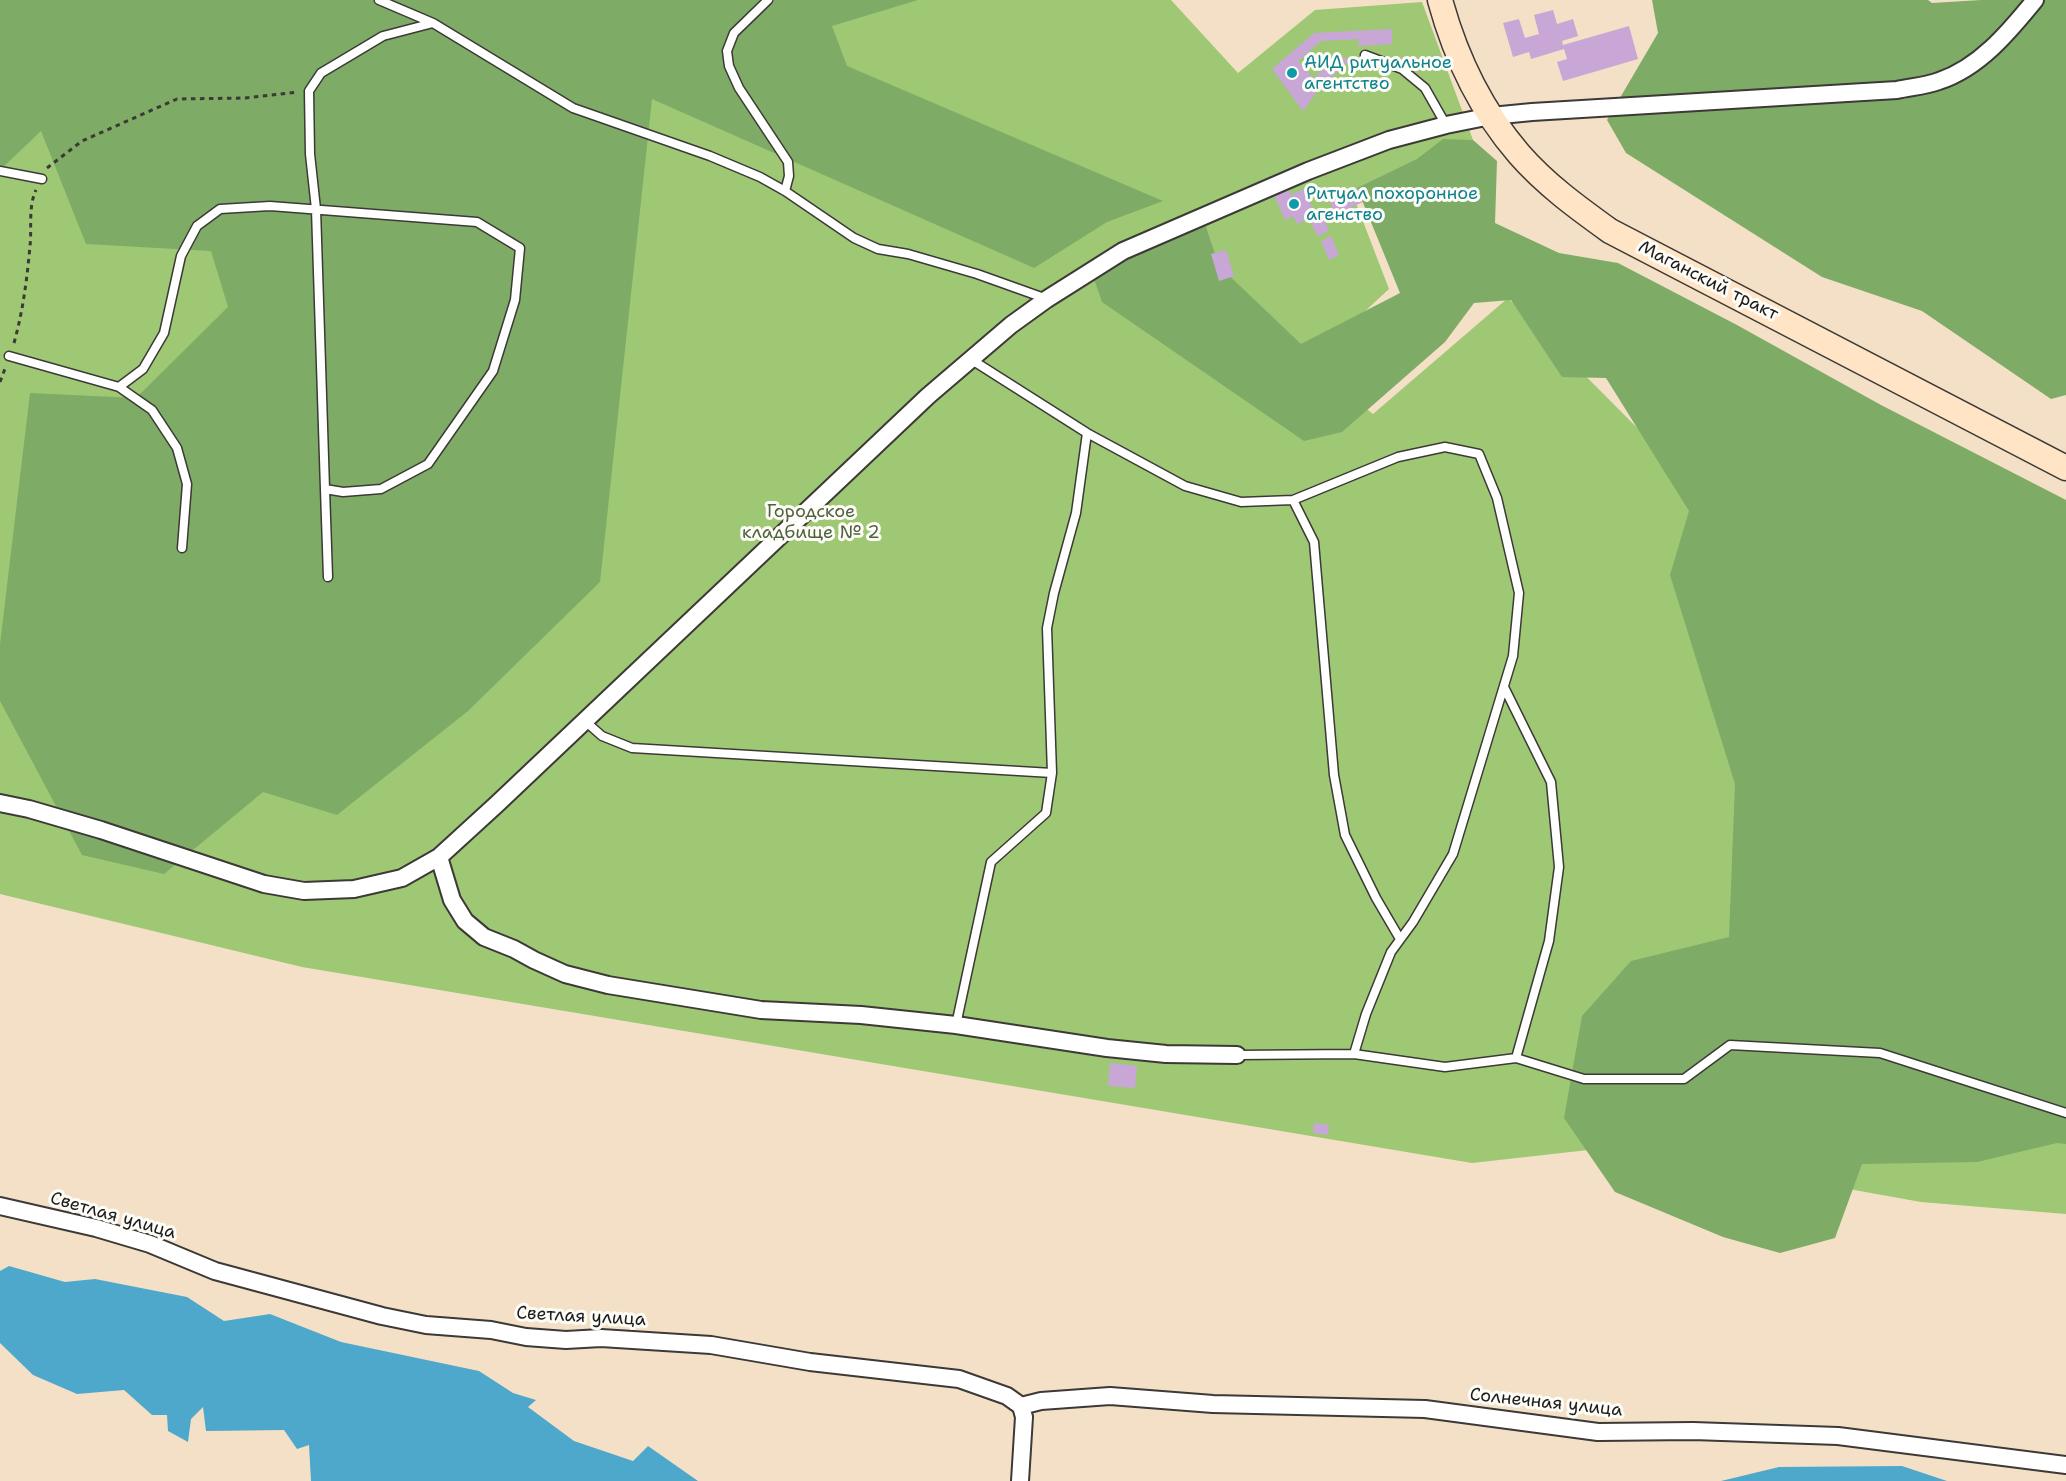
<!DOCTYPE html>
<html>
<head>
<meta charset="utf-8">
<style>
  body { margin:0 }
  canvas { display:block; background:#f3e0c6 }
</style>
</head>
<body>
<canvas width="2066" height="1481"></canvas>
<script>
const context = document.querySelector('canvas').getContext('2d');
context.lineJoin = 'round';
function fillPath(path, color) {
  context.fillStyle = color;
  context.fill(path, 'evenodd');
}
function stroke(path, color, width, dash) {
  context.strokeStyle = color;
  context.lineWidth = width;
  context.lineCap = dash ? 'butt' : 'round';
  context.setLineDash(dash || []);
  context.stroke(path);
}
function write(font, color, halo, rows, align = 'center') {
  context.font = font + ' "Shantell Sans",sans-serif';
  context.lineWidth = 6;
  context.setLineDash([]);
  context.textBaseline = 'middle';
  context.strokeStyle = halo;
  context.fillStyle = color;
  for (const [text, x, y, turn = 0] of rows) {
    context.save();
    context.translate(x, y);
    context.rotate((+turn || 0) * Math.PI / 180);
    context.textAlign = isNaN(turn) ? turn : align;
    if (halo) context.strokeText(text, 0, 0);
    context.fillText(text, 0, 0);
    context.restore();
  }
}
fillPath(new Path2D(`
  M0 0H1171L1238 73 1315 10 1422 2 1473 140 1454 142 1354 198 1389 289 1309 363 1373 414 1508 298 1696 487 2066 541V1214L1921 1202 1615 1147 1472 1163 302 967 0 894Z`), '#9ec874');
fillPath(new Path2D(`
  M0 0H918L832 26 847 66 1163 201 1107 222 1034 268 652 99 600 582 468 711 337 815 263 792 164 874 82 855 0 701V644L30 393 136 398 228 307 211 251 86 244 41 131 0 170Z
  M1652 0H1928L1932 3 1981 0H2066V395L2051 399 1922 311 1822 277 1626 153 1607 120 1658 33Z
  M1443 139 1473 140 1497 161 1495 223 1559 253 1618 263 1737 325 1881 405 2066 500V1144L2057 1143 1977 1162 1862 1164 1835 1238 1780 1253 1723 1237 1615 1192 1564 1118 1582 1016 1631 961 1729 937 1735 784 1670 575 1689 511 1606 378 1562 377 1511 300 1474 303 1445 342 1342 432 1304 441 1102 302 1093 276 1203 218 1219 266 1301 344 1400 293 1357 188 1417 159Z`), '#7eac66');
fillPath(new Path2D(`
  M9 1266 65 1282 95 1279 187 1297 224 1321 270 1314 341 1342 479 1371 513 1393 536 1400 528 1407 574 1441 633 1461 648 1446 698 1481H311L309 1445 297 1449 284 1430 206 1431 203 1407 191 1419 188 1442 168 1431 167 1415H152L124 1390 77 1394 33 1375 0 1343V1271Z
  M1902 1466 1947 1481H1721L1779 1467Z`), '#4ea8cc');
fillPath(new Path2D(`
  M1553 10 1557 24 1573 19 1578 36 1562 41 1563 45 1629 26 1638 59 1563 81 1557 62 1567 59 1564 49 1531 59 1529 52 1513 57 1503 23 1519 19 1525 38 1539 34 1534 15Z
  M1392 29V44L1358 46 1359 39 1321 41 1298 61 1313 78 1339 56 1350 60 1318 90 1303 111 1272 69 1314 33Z
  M1357 188 1363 202 1335 215 1329 200Z
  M1288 189 1291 195 1303 189 1316 215 1321 213 1329 231 1317 236 1309 218 1297 224 1293 216 1285 220 1274 195Z
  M1331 236 1339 255 1329 260 1321 241Z
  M1226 250 1234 276 1219 281 1211 254Z
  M1110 1063 1137 1066 1135 1088 1108 1086Z
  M1314 1123 1329 1125 1328 1135 1313 1133Z`), '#c8a7d7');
const lane = new Path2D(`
  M379 0 433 23 573 108 710 156 760 177 785 191 854 238 878 249 908 254 977 274 1047 299
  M768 0 734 33 727 51 729 66 739 88 788 162 789 176 785 191
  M1365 55 1402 69 1425 88 1446 125
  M0 171 42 179
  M9 356 119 387 152 410 177 448 187 484 182 548
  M972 360 1087 433 1185 486 1241 502 1293 500 1398 457 1445 447 1479 454 1497 498 1519 593 1513 656 1453 854 1413 922 1391 952 1366 1014 1354 1054 1237 1055
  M119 387 143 369 164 333 181 256 197 226 220 209 270 206 477 222 520 248 515 300 493 371 428 464 381 489 343 492 325 489 316 209 310 154 309 91 321 73 383 36 433 23
  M325 489 328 577
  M1293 500 1314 542 1334 775 1345 835 1376 898 1400 939
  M585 721 602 736 632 748 1052 773
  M956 1025 991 862 1046 813 1052 773 1047 628 1054 593 1076 513 1087 433
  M1354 1054 1445 1067 1516 1058 1549 941 1559 867 1551 782 1504 687
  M1516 1058 1584 1079H1684L1730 1045 1880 1053 2066 1113`);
const street = new Path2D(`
  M0 803 29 809 101 830 264 884 304 891 354 889 402 878 439 857 497 804 928 396 1011 325 1047 299 1123 251 1308 171 1389 140 1446 125 1491 116 1532 112 1897 90C1911 87 1926 86 1939 81 1979 68 2009 32 2035 0
  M439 857 452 900 465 921 484 937 514 949 534 960 565 974 608 985 761 1010 861 1015 956 1025 1107 1048 1166 1054 1237 1055
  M0 1206 96 1228 150 1244 215 1271 382 1316 426 1325 491 1330 526 1337 566 1340 601 1338 711 1345 810 1362 959 1379 1007 1396 1021 1406 1024 1417 1020 1481
  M1021 1406 1041 1401 1110 1396 1213 1404 1425 1409 1598 1432 1693 1431 1838 1436 2066 1465`);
const secondary = new Path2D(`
  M1440 0C1455 55 1481 110 1519 154 1545 184 1578 208 1610 231L2066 468`);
stroke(lane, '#3c3936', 11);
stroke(street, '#3c3936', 20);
stroke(secondary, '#3c3936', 27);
stroke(new Path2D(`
  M47 168 82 141 177 99 245 98 298 92
  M14 343C23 311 27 279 30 246 32 228 28 207 36 190
  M0 382 6 366`), '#3c3936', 3, [4.5, 4.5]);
stroke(lane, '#fff', 8);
stroke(street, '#fff', 16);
stroke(secondary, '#ffe4c6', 24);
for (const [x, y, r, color] of [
  [1292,73,6,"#0f9aa8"],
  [1294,204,6,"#0f9aa8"]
]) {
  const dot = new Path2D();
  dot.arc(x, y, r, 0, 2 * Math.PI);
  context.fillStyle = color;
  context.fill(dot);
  stroke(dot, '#fdfcf7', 2);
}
write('18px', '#0d838f', '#fdfcf7', [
  ["АИД ритуальное",1304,63],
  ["агентство",1304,84],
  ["Ритуал похоронное",1306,194],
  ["агенство",1306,215]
], 'left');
write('18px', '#1c1c1c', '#fdfcf7', [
  ["Маганский тракт",1708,281,27],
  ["Светлая улица",113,1216,16],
  ["Светлая улица",581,1317,3],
  ["Солнечная улица",1546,1403,6]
]);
write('18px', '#50613f', '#fdfcf7', [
  ["Городское",811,512],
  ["кладбище № 2",811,533]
]);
</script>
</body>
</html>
